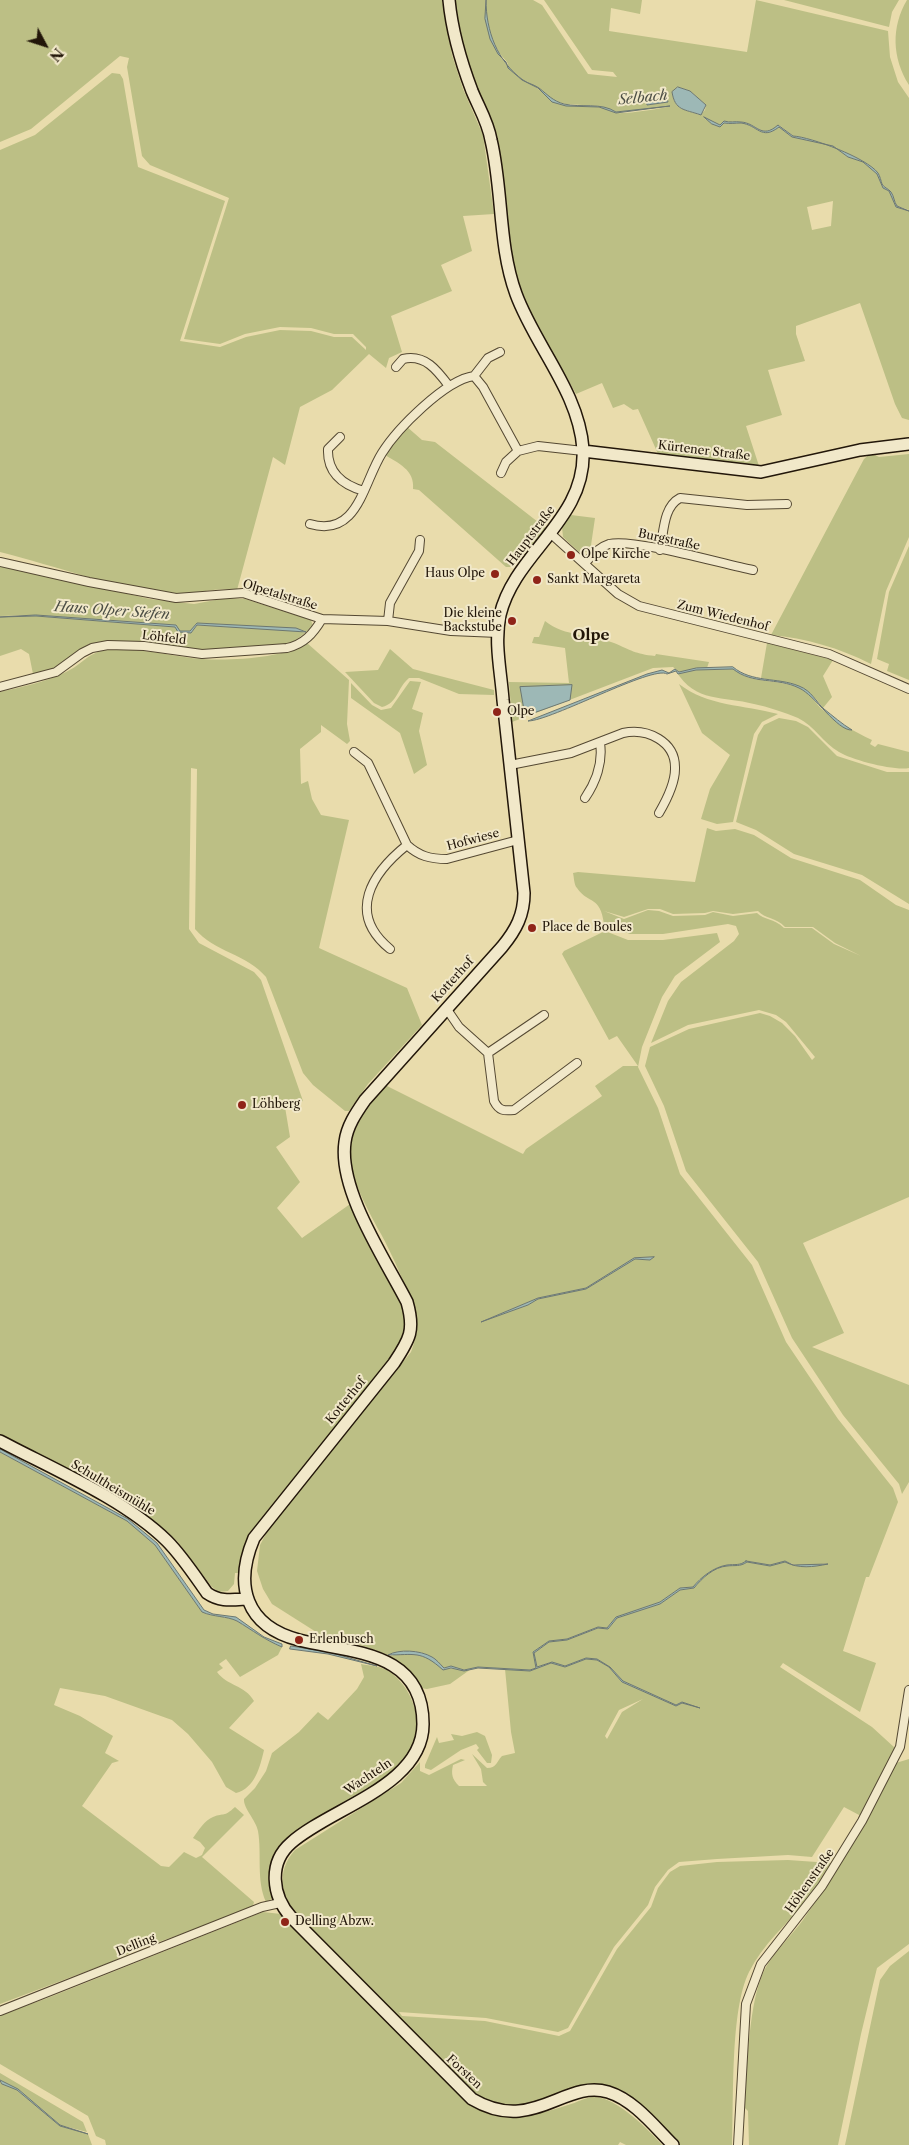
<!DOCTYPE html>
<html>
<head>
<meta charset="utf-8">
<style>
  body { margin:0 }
  #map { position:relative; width:909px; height:2145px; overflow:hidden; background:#e9dcac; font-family:"Libre Caslon Text",serif }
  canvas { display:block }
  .north { position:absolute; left:20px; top:20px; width:50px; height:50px; -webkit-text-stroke:4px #f1e8c9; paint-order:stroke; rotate:130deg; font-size:14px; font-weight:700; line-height:20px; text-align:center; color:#221609 }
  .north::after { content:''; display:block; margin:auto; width:18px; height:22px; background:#221609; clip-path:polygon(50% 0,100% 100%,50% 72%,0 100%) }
</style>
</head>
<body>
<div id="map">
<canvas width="909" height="2145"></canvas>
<div class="north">N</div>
</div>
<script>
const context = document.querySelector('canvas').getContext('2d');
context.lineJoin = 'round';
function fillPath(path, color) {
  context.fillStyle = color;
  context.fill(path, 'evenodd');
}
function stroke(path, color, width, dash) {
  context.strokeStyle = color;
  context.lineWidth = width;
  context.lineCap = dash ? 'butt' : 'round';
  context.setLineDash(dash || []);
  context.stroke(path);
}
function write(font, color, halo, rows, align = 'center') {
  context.font = font + ' "Libre Caslon Text",serif';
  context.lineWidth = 4;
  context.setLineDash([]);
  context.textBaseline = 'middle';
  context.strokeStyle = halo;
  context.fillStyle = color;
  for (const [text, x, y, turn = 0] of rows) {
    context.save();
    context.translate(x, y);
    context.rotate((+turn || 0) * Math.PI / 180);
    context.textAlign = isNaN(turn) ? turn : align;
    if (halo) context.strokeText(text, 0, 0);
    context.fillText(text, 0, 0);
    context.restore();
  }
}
fillPath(new Path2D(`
  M0 0H442L452 55 463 89 483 135 494 214 463 216 472 251 441 265 452 291 391 316 402 352 389 358 386 368 369 354 332 390 300 407 285 465 273 457 237 590C217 587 197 594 176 593 117 590 57 566 0 552V150L35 135 112 73 120 74 123 79 138 167 225 201 180 341 220 347 246 337 280 330 311 331 334 337H352L366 350V347L353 334H334L311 328 280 327 245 334 220 344 184 339 229 198 150 165 142 156 127 67 129 58 120 56 31 129 0 142Z
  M454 0H485C486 32 496 59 521 79 527 84 533 84 537 88 543 92 549 100 554 102 568 108 585 106 599 107 606 108 611 112 617 113 625 114 662 109 670 106L616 112 599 106 566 104 553 101 539 88 523 80 509 68 507 62 499 53 491 39 486 19V0H533L542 5 588 74 617 77 613 72 592 70 544 0H642L640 14 611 8 609 31 747 52 756 0 888 31 890 57 898 82 909 98V210L897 206C894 202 894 196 891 192 888 188 885 188 882 184 881 181 880 176 878 173 867 158 811 137 793 136L779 125C761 140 758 123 741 122 735 121 730 123 724 121L720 125 703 118 720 127 724 123C730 124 735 123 741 123 757 125 761 141 779 127L792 137 833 146 848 157 863 162 877 174 883 188 889 191 896 207 909 211V420L902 418 895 404 860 303 796 326V334L805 361 768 370 782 415 746 426 759 466 749 468 659 456 638 409 633 410 624 404 613 408 602 383 576 394C555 354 527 317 514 273L497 141 490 117 477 91 464 52ZM678 87 690 91 706 105 705 110 700 115C684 109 675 111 672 92ZM666 94 668 102 647 105 646 99ZM833 201 831 226 812 230 807 207Z
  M784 0H899L892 12 889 27Z
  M907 0H909V85C892 58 891 27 907 0Z
  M406 426 422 440 435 442 547 529 512 567H506L419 490 413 489C415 470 398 463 385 455Z
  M871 453 879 457 909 454V537L886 591 871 664C840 648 805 638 771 635L864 459Z
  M571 515 595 518 590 552H579L563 537 562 527Z
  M909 546V680L887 671 889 664 877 659 889 592Z
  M0 565 150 599 194 604 226 598 245 599 311 620 313 626 306 632 302 630 197 623 190 632 179 631 176 625 36 615 0 616Z
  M36 616 175 627 179 632 191 633 197 625 295 630 305 633 293 642 279 645 204 650 144 642 104 641 89 644 55 668 33 674 29 654 21 649 0 656V617Z
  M545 621C565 637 591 634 614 643 631 650 635 654 655 656L656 654 709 662 707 668 679 672 673 667 653 668 512 722 509 682 569 683 565 648 532 643 534 637H539Z
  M307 643 349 680 347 724 350 741 347 744 321 725V732L300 749 301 784 308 781 312 799 321 815 349 820 319 948 407 988 422 1025 368 1084 349 1111H345L313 1085 303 1073 266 977C247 954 214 952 195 929L197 769 191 768 189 929 199 943 254 972 261 980 303 1101 285 1107 290 1137 276 1147 300 1182 277 1208 302 1238 353 1202 405 1303 406 1343 265 1520 241 1573H235L234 1584 228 1591 219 1592 212 1587 177 1541 142 1512 88 1481 0 1436V692C22 687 45 682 66 672 82 665 89 651 108 650 141 647 172 657 203 659 231 661 284 658 307 643Z
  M767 643 833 660 823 676 832 697 823 708C807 684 788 683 761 678Z
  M390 649 413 669 494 690V695L459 694 419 678H409C397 688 398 703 382 707L374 703 345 672 378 670Z
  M733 669C751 684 776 679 798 687 811 692 815 704 823 710 839 723 853 731 872 740L870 744 875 747 878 744 909 752V768C894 771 852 760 839 752 823 743 815 726 798 718 784 712 768 707 754 704 724 696 695 703 676 671L678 673 696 670Z
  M410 681 421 682 412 709 423 713 419 731 427 765 414 774 400 733 351 698V683L372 705 381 710 391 708Z
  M679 684C707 706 744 705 778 714L762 722 754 734 733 822 717 824 701 819 710 789 730 755 702 733Z
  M779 718 796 721 808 727 837 756 887 772H909V904L862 875 794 854 756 830 736 822 758 735 764 725Z
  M707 828 716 831 735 829 754 835 791 858 860 880 896 905 909 910V1197L803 1243 844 1333 812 1347 909 1385V1482L902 1494 899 1484 843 1415 792 1338 758 1262 686 1171 664 1106 645 1066 650 1047 689 1029 760 1013 770 1016 782 1023 795 1036 812 1060 815 1057 786 1022 776 1015 759 1010 688 1025 651 1043 668 1001 681 982 734 941 739 934 736 926 728 924 663 934H630L604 924C600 895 589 905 577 888 574 885 574 877 573 873L578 872 695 882ZM648 909H660L673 914 705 913 713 911 733 914 758 911C765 919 776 917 785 927H813L835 943 861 956 834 944 812 928H784C774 918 764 920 757 913L733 916 713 912 705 915 673 916 659 911 648 910 624 919 604 911 624 917Z
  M605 931 628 940H663L717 933 720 942 675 976 662 997 642 1047 638 1067 658 1108 680 1174 752 1265 786 1342 838 1419 893 1488 898 1502 869 1577H866L843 1651 876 1663 860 1712 783 1663 780 1667 872 1727 895 1748 861 1816 844 1807 812 1857 788 1855 717 1859 679 1862 668 1870 655 1887 648 1905 614 1947 568 2028 558 2032 486 2018 399 2012 402 2016 485 2021 559 2036 570 2031 617 1949 651 1907 658 1888 670 1872 680 1866 717 1862 788 1860 831 1863C823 1876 815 1889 806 1901 786 1925 763 1944 749 1972 730 2010 734 2100 732 2145H678L615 2091 510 2109 481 2101 296 1919 299 1916C280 1897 276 1871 295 1850L401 1783 420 1762V1771L429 1775 461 1759 465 1760 453 1765C451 1774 452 1779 459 1786H487L483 1782 481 1769 472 1754 487 1768C497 1768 496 1762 502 1756L515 1753 511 1732 505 1669 530 1671 551 1663 565 1667 586 1659 597 1660 609 1667 622 1682 676 1706 682 1703 699 1708 682 1702 676 1705 623 1681 610 1667 597 1659 586 1658 565 1666 551 1662 537 1667 534 1653 549 1642 567 1640 599 1628 608 1629 617 1618 660 1604 680 1590 694 1588C702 1578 714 1567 727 1566 735 1565 740 1567 747 1562L770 1566 785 1562C799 1569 813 1567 827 1563 813 1566 799 1568 785 1561L770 1565 747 1561C740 1566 735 1564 727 1565 714 1567 701 1577 693 1587L680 1588 660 1602 616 1617 607 1628 598 1627 567 1639 549 1641 533 1652 536 1668 530 1670 478 1667 464 1670 451 1666 444 1668C440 1664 436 1659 432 1657 420 1650 399 1649 388 1655L364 1646 324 1637 272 1604 263 1589 257 1571 260 1545 270 1526 411 1352C417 1336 419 1325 415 1308 404 1283 394 1258 381 1234 347 1171 333 1144 385 1085L523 1154 526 1149 602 1096 595 1086 623 1066H638L617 1036 609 1040 562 954 564 951ZM654 1257 650 1260 635 1259 586 1289 538 1299 528 1305 481 1322 538 1298 586 1288 634 1258ZM643 1699 622 1712 607 1739 605 1736 619 1710Z
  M0 1452 127 1521 155 1545 202 1612C213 1617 227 1616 237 1621 252 1630 265 1640 282 1647L278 1655 240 1677 226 1659 219 1664 223 1668 217 1672C227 1686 245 1685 254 1701L229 1728 264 1750C260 1767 255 1788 236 1793L226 1787 212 1762 188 1734 172 1720 105 1696 60 1688 54 1705 80 1716 113 1736 105 1753 119 1761 112 1763 82 1806 161 1866 169 1867 184 1852 196 1858 202 1855 205 1848 200 1842 193 1838C198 1831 205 1820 213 1817 225 1812 223 1818 235 1807L244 1815 202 1857 254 1902 252 1909 136 1950 111 1962 0 2004Z
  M407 1653 430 1658 443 1670C453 1667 461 1671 471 1669L450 1684 427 1689 420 1688 403 1665 390 1656Z
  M361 1664C371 1666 381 1666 390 1672 411 1687 422 1717 415 1741 411 1753 401 1764 392 1773L288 1841 273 1898 266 1902C256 1880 262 1854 258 1831 256 1820 243 1808 244 1799L255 1788 266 1771 272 1753 299 1732 318 1712 328 1720 357 1689 364 1677Z
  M477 1732 485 1736 492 1755 491 1763H487L477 1750 479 1748 476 1744 461 1750 431 1770 425 1768V1765L437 1737 439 1743 454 1740 451 1734 462 1736Z
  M909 1759V1944L877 1968 861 2034 838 2145H749L748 2111 743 2106C748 2069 748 2012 761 1978 769 1956 789 1939 803 1920 837 1870 869 1818 896 1763Z
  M263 1912 281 1914 472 2106C511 2123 529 2117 568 2105 576 2103 586 2097 594 2097 615 2096 649 2130 662 2145H626L620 2142 618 2145H106L105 2140 96 2136 88 2116 0 2064V2015L45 1999Z
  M909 1951V2145H845L880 1980 890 1966Z
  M0 2073 83 2122 87 2132 60 2125 18 2089 0 2080Z
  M0 2082 17 2090 60 2126 88 2134 92 2145H0Z`), '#bcbf85');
const water = new Path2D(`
  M486 0C486 31 497 61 523 80 529 84 533 84 539 88 548 95 553 101 564 104 581 108 601 102 616 112L670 106 616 113 599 107 566 106 552 102 538 88 522 80 508 68 506 62 498 54 490 39 485 19Z
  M678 87 690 91 706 105 701 115C684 109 675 111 672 92Z
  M666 94 668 102 647 105 646 99Z
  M704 117 720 125 724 121C730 123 735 121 741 122 757 123 761 140 778 125L793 136C811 137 867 158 878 173 880 176 881 181 882 184 884 188 888 188 891 192 894 196 894 202 897 206L909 211 896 207 889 191 883 188 877 174 863 162 848 157 833 146 792 137 779 127C761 141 758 125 741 123 735 123 731 124 724 123L720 127 712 124Z
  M36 615 176 625 180 631H190L197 623 296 628 306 632 197 625 191 633 178 632 175 627 36 616 0 617Z
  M733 667C752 683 777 677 799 686 812 691 816 702 824 709 833 716 842 724 852 730 837 731 815 695 799 688 777 677 753 685 733 669L696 670 678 674 676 671 667 674C653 665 551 721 528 721L647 674 662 670 669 673 675 669 679 672 696 668Z
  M572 685 570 700 528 715 524 710 520 687Z
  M654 1257 650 1260 635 1259 586 1289 538 1299 528 1305 481 1322 538 1298 586 1288 634 1258Z
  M0 1449 128 1519 157 1543 204 1610 213 1614 236 1617 264 1637 282 1644V1647C265 1640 252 1630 237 1621 227 1616 213 1617 202 1612L155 1545 127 1521 0 1452Z
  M746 1561 770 1565 785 1561 793 1565 828 1564C813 1567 799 1569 785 1562L770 1566 747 1562C740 1567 735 1565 727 1566 714 1567 702 1578 694 1588L680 1590 660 1604 617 1618 608 1629 598 1628 567 1640 549 1642 534 1653 537 1667 552 1662 565 1666 586 1658 597 1659 610 1667 623 1681 676 1705 682 1702 700 1708 682 1703 676 1706 622 1682 609 1667 597 1660 586 1659 565 1667 551 1663 530 1671 478 1668 464 1671 451 1668 443 1670C421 1650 414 1655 388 1655 399 1649 420 1650 432 1657 436 1659 440 1664 444 1668L451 1666 464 1670 478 1667 530 1670 536 1668 533 1652 549 1641 567 1639 598 1627 607 1628 616 1617 660 1602 680 1588 693 1587C701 1577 714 1567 727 1565 735 1564 740 1566 746 1561Z
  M291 1646 329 1652 377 1666 328 1654 290 1649Z
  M0 2080 18 2089 60 2125 88 2134 60 2126 17 2090 2 2084Z`);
fillPath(water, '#9db8b6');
stroke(water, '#6c7771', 1);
const street = new Path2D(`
  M396 367 403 359C425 354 437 370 449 386
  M474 376 488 358 500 352
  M340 437 328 449C327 473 343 485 364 491
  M501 473 506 462 518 451
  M310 524C358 538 363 483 382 453 397 429 445 380 474 376L483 387 518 451 538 446 583 451
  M550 533 618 594 639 606 829 654 909 689
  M660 550C664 532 663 507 680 498L747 505 787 504
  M0 562 89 582 176 598 243 593 322 619 388 621 451 631 498 633
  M585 563C592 556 599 547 609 544 634 538 722 564 753 570
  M388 621 390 603 419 551 420 540
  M0 687 56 672 82 653 92 648 108 645 144 646 202 654 287 648C304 644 313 634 322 619
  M354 752 368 763 407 845C419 856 430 859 447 859L518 840
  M510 765 571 753 623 733C647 728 676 741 675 769 675 783 666 801 659 813
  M585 798C596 782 603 762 600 743
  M390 949C346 913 372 873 407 845
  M446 1008 459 1027 488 1053 494 1101C499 1111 504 1111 514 1110L577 1063
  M488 1053 544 1015
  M0 2011 262 1907 280 1903
  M738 2145 746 2004 761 1964 822 1886 862 1821 900 1747 909 1690`);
const secondary = new Path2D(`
  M449 0C452 32 461 62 472 91 479 108 488 122 491 140 503 190 498 245 516 294 535 346 579 392 583 449 587 520 515 552 500 615 494 643 501 672 503 700 510 764 517 828 524 893 524 915 516 930 502 947L365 1100C356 1113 347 1126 345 1142 338 1190 385 1259 407 1302 415 1330 410 1339 394 1363L254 1538C234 1585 245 1626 299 1640 350 1653 423 1650 423 1724 423 1786 330 1808 291 1843 268 1863 272 1896 291 1917L472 2099C533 2135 564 2079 608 2092 634 2100 654 2126 673 2145
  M583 451 761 472 860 450 909 444
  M0 1441C53 1469 124 1499 167 1541 182 1556 195 1576 207 1593 220 1602 231 1600 247 1599`);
stroke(street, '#544832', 10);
stroke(secondary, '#221609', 14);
stroke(street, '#f1e8c9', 8);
stroke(secondary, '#f1e8c9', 11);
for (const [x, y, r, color] of [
  [571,555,5,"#8f2418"],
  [495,574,5,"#8f2418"],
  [537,580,5,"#8f2418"],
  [512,621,5,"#8f2418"],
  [497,712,5,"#8f2418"],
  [532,928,5,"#8f2418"],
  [242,1105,5,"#8f2418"],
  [299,1640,5,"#8f2418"],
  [285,1922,5,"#8f2418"]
]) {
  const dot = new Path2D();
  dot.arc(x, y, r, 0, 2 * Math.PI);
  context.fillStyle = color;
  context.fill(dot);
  stroke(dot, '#f1e8c9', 2);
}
write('12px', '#221609', '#f1e8c9', [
  ["Kürtener Straße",704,451,7],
  ["Hauptstraße",531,536,-53],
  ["Burgstraße",669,540,12],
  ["Olpetalstraße",280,595,17],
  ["Zum Wiedenhof",723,616,14],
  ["Löhfeld",164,638,7],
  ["Hofwiese",473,840,-15],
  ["Kotterhof",453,980,-48],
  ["Kotterhof",346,1401,-51],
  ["Schultheismühle",113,1488,31],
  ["Wachteln",368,1777,-34],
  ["Höhenstraße",810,1881,-55],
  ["Delling",136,1945,-22],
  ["Forsten",464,2072,43]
]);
write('12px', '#221609', '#f1e8c9', [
  ["Olpe Kirche",581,555],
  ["Haus Olpe",485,574,"right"],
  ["Sankt Margareta",547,580],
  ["Die kleine",502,614,"right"],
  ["Backstube",502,628,"right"],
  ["Olpe",507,712],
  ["Place de Boules",542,928],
  ["Löhberg",252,1105],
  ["Erlenbusch",309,1640],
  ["Delling Abzw.",295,1922]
], 'left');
write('italic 14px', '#4d4f46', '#f1e8c9', [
  ["Selbach",643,98,-6],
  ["Haus Olper Siefen",112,611,4]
]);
write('bold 15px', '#221609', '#f1e8c9', [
  ["Olpe",591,636]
]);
</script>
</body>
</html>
